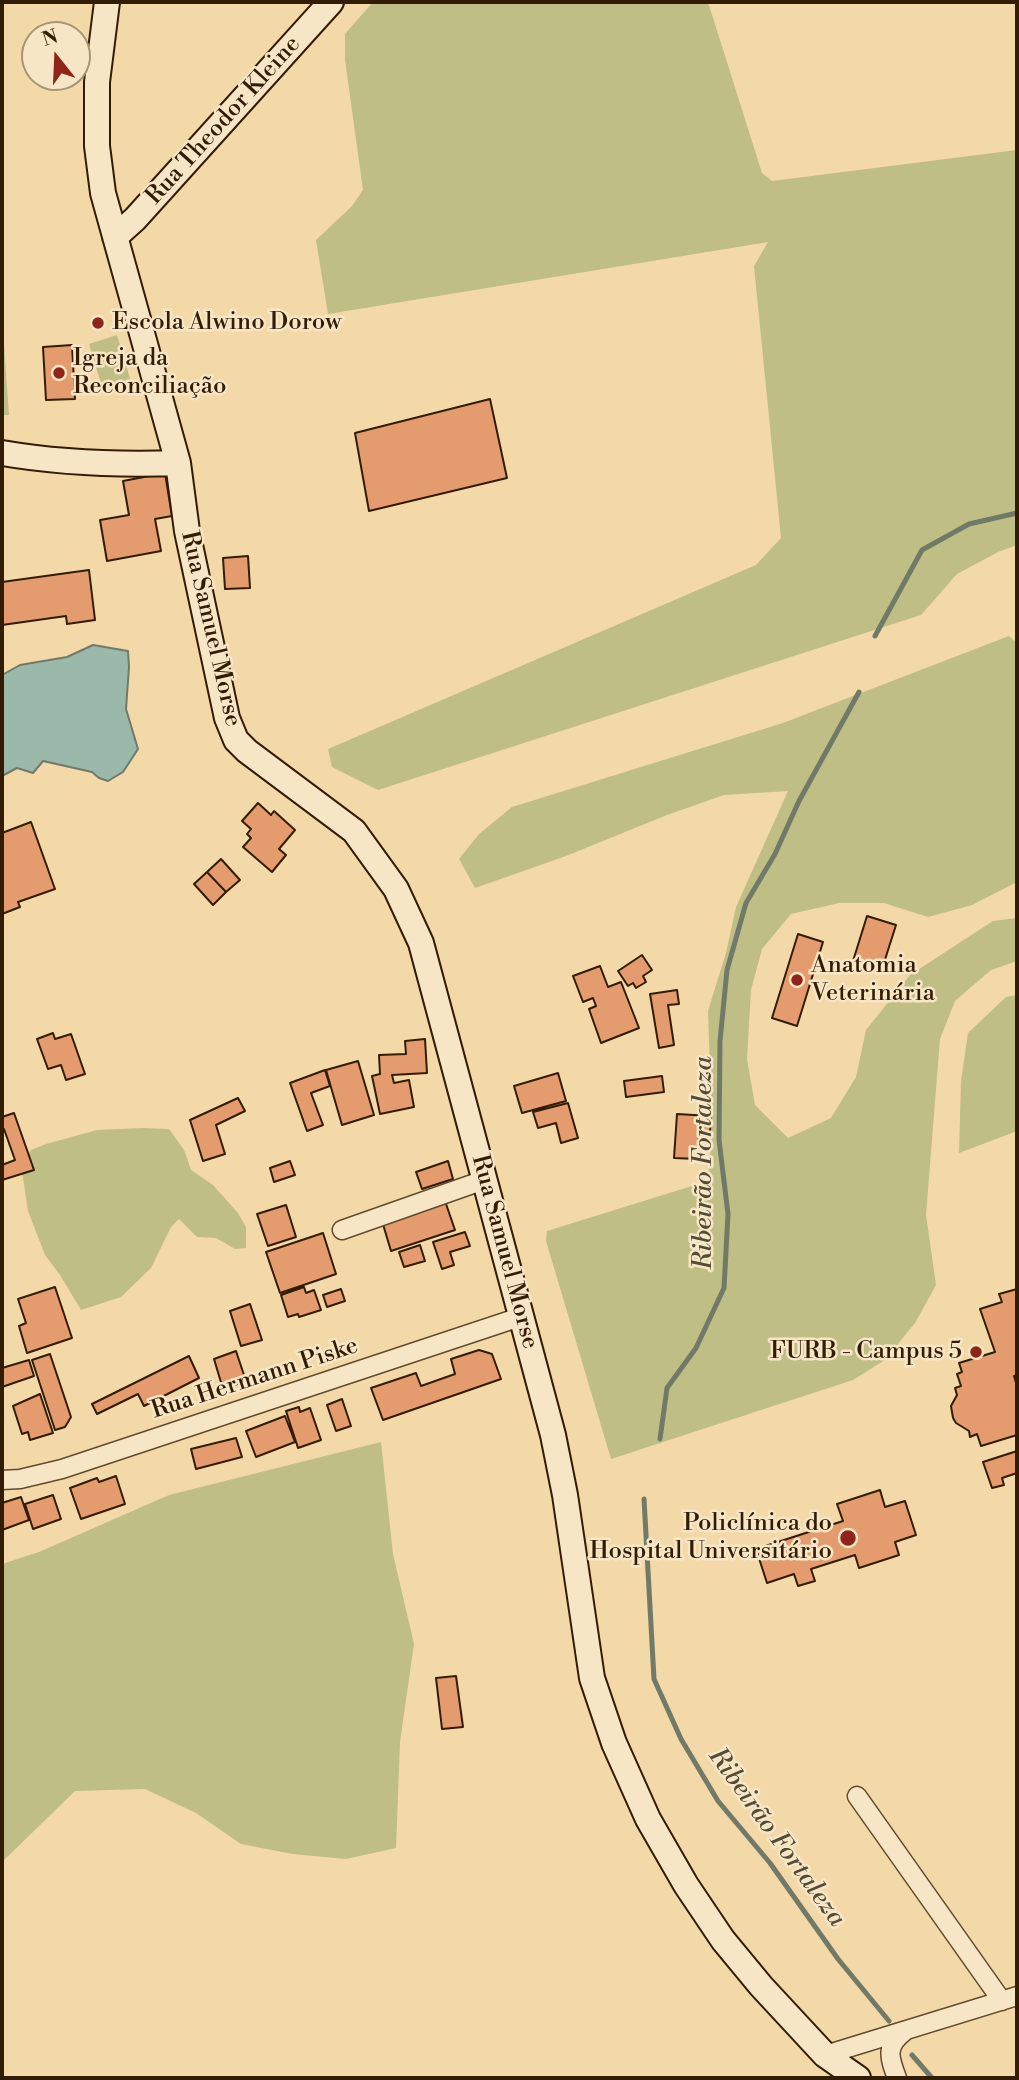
<!DOCTYPE html>
<html>
<head>
<meta charset="utf-8">
<style>
  body { margin:0 }
  #map { position:relative; width:1019px; height:2080px; overflow:hidden; background:#f3d8a8; font-family:"Libre Bodoni",serif }
  canvas { display:block }
  .frame { position:absolute; inset:0; border:4px solid #321c04; pointer-events:none }
  .north { position:absolute; left:21px; top:21px; width:70px; height:70px; box-sizing:border-box; background:#f7e6c6; border:2px solid #a89578; border-radius:50%; rotate:342deg; font-size:19px; font-weight:700; line-height:28px; text-align:center; color:#321c04 }
  .north::after { content:''; display:block; margin:auto; width:24px; height:32px; background:#8f2418; clip-path:polygon(50% 0,100% 100%,50% 72%,0 100%) }
</style>
</head>
<body>
<div id="map">
<canvas width="1019" height="2080"></canvas>
<div class="frame"></div>
<div class="north">N</div>
</div>
<script>
const context = document.querySelector('canvas').getContext('2d');
context.lineJoin = 'round';
function fillPath(path, color) {
  context.fillStyle = color;
  context.fill(path, 'evenodd');
}
function stroke(path, color, width, dash) {
  context.strokeStyle = color;
  context.lineWidth = width;
  context.lineCap = dash ? 'butt' : 'round';
  context.setLineDash(dash || []);
  context.stroke(path);
}
function write(font, color, halo, rows, align = 'center') {
  context.font = font + ' "Libre Bodoni",serif';
  context.lineWidth = 5;
  context.setLineDash([]);
  context.textBaseline = 'middle';
  context.strokeStyle = halo;
  context.fillStyle = color;
  for (const [text, x, y, turn = 0] of rows) {
    context.save();
    context.translate(x, y);
    context.rotate((+turn || 0) * Math.PI / 180);
    context.textAlign = isNaN(turn) ? turn : align;
    if (halo) context.strokeText(text, 0, 0);
    context.fillText(text, 0, 0);
    context.restore();
  }
}
fillPath(new Path2D(`
  M373 2H708L762 173 772 181 1017 150V545L998 552 957 574 921 615 378 790 332 767 328 749 756 565 781 538 754 266 768 242 328 314 316 240 352 206 363 190 345 60V34Z
  M2 316 9 415H2Z
  M117 335 131 382 103 390 89 344Z
  M1009 636 1017 643V882L972 905 928 917 884 903H839L791 914 762 949 751 990 747 1059 755 1105 788 1138 831 1118 856 1077 866 1030 910 975 993 921 1017 918V961L991 970 955 1001 940 1039 926 1215 936 1285 915 1323 885 1360 853 1380 611 1459 546 1241 547 1231 708 1181 712 1129 708 1011 726 953 736 907 788 791 724 795 667 815 566 856 475 888 459 859 479 834 512 807 783 723Z
  M1017 995V1131L959 1153 961 1081 968 1033 1006 997Z
  M142 1128 169 1129 184 1150 191 1170 213 1185 238 1213 246 1227V1248L235 1249 216 1238 197 1237 179 1219 171 1227 151 1268 121 1297 81 1310 60 1275 45 1255 28 1211 21 1165 31 1150 46 1144 97 1130Z
  M381 1442 393 1554 414 1644 400 1742 396 1848 346 1859 293 1854 241 1844 196 1813 145 1789 75 1791 2 1862V1564L39 1552 169 1495Z`), '#bfbe85');
const water = new Path2D(`
  M93 645 128 651 129 667 126 709 138 749 123 772 108 781 99 778 92 772 43 761 33 773 17 768 2 776V675L20 665 67 657Z`);
fillPath(water, '#9bb9aa');
stroke(water, '#717a68', 2);
stroke(new Path2D(`
  M875 636 922 550 969 524 1017 513
  M660 1439 667 1388 696 1348 724 1288 728 1214 719 1140 720 1041 727 970 746 903 775 854 799 801 859 692
  M644 1499 654 1679 681 1739 718 1801 770 1863 838 1959 889 2021
  M912 2055 932 2078`), '#717a68', 5);
const building = new Path2D(`
  M72 345 75 399 46 400 43 347Z
  M490 399 507 478 369 511 355 433Z
  M165 473 172 516 155 519 161 551 107 561 100 520 129 515 123 481Z
  M248 556 250 588 225 589 223 558Z
  M89 570 95 620 67 624 66 616 2 625V582Z
  M258 803 271 815 274 811 295 830 279 849 286 855 272 872 243 847 251 838 247 834 251 829 242 821Z
  M31 822 55 889 18 902 20 907 2 914V833Z
  M221 859 240 880 226 892 207 872Z
  M207 872 226 892 213 905 194 884Z
  M867 916 896 925 882 969 853 961Z
  M798 934 823 942 797 1026 772 1018Z
  M642 955 652 970 643 976 646 982 636 988 633 983 628 986 618 971Z
  M600 966 608 987 621 982 639 1028 601 1043 589 1009 596 1006 593 998 583 1002 573 976Z
  M677 990 679 1004 668 1005 674 1045 659 1048 650 994Z
  M53 1033 55 1039 71 1034 85 1074 66 1080 61 1065 48 1069 37 1039Z
  M425 1039 427 1073 392 1075 394 1083 409 1080 414 1107 380 1114 372 1076 380 1074 379 1055 406 1054 405 1041Z
  M358 1061 374 1115 342 1125 326 1070Z
  M325 1070 330 1086 311 1093 323 1125 307 1131 290 1083Z
  M558 1073 566 1101 522 1113 514 1086Z
  M662 1076 664 1092 626 1097 624 1081Z
  M238 1098 245 1111 216 1125 225 1154 203 1161 190 1120Z
  M568 1103 578 1138 561 1143 556 1123 538 1128 533 1112Z
  M14 1113 34 1170 2 1180V1165L15 1160 4 1129 2 1130V1117Z
  M677 1114 711 1116 710 1133H699L697 1159 674 1158Z
  M290 1161 295 1175 274 1182 270 1168Z
  M448 1161 453 1179 422 1189 416 1172Z
  M445 1201 455 1230 391 1251 382 1221Z
  M286 1205 296 1237 268 1246 257 1214Z
  M465 1232 470 1246 450 1252 454 1265 442 1269 433 1242Z
  M323 1233 336 1274 280 1293 266 1252Z
  M420 1245 425 1261 404 1267 399 1252Z
  M55 1287 72 1338 27 1353 19 1326 26 1323 18 1299Z
  M304 1287 306 1293 314 1290 321 1310 299 1317 298 1314 288 1317 281 1295Z
  M341 1289 345 1301 327 1307 323 1295Z
  M1017 1289V1375L1014 1376 1017 1386V1435L981 1446 977 1434 970 1437 969 1431 956 1423 953 1418 951 1406 957 1395 955 1388 961 1386 957 1374 962 1372 959 1363 995 1352 980 1309 1002 1302 999 1294Z
  M250 1304 262 1340 241 1346 230 1311Z
  M479 1350 492 1354 501 1379 383 1420 371 1388 416 1373 421 1386 455 1374 451 1359Z
  M236 1351 246 1381 223 1389 214 1359Z
  M50 1354 71 1417 65 1427 55 1430 32 1360Z
  M189 1356 199 1378 144 1406 138 1394 97 1414 92 1404Z
  M29 1360 34 1376 2 1387V1368Z
  M40 1394 53 1433 30 1440 28 1432 22 1434 13 1406Z
  M342 1399 351 1426 336 1431 327 1405Z
  M299 1407 300 1412 310 1408 321 1440 298 1448 286 1411Z
  M285 1416 295 1442 256 1457 246 1431Z
  M236 1438 242 1457 196 1469 191 1449Z
  M1017 1451V1473L1002 1478 1004 1485 992 1488 983 1462Z
  M116 1476 125 1504 81 1519 70 1488 97 1478 99 1482Z
  M880 1490 885 1507 905 1501 916 1535 895 1542 899 1555 859 1568 855 1555 811 1569 815 1581 798 1586 794 1574 767 1583 756 1549 843 1521 837 1504Z
  M53 1495 61 1519 33 1529 25 1504Z
  M21 1497 29 1520 2 1530V1503Z
  M456 1676 463 1727 442 1729 436 1678Z`);
fillPath(building, '#e49c6f');
stroke(building, '#321c04', 2);
const street = new Path2D(`
  M342 1230 484 1180
  M2 1480 20 1479 62 1469 523 1316
  M857 1796 1002 2001
  M825 2055 1017 1996
  M897 2078C889 2057 885 2046 905 2031`);
const secondary = new Path2D(`
  M107 2 97 82V146L103 193 178 463 187 531 227 718 236 740 247 751 354 831 396 889 421 943 553 1435 565 1495 592 1678 614 1743 648 1819 686 1885 723 1940 761 1986 825 2055 858 2078
  M115 237 135 219 331 2
  M2 453C60 463 119 465 178 463`);
stroke(street, '#624b2d', 21);
stroke(secondary, '#321c04', 28);
stroke(street, '#f7e6c6', 18);
stroke(secondary, '#f7e6c6', 24);
for (const [x, y, r, color] of [
  [98,323,7,"#8f2418"],
  [59,373,7,"#8f2418"],
  [797,980,7,"#8f2418"],
  [976,1352,7,"#8f2418"],
  [848,1538,9,"#8f2418"]
]) {
  const dot = new Path2D();
  dot.arc(x, y, r, 0, 2 * Math.PI);
  context.fillStyle = color;
  context.fill(dot);
  stroke(dot, '#f7e6c6', 2.5);
}
write('24px', '#321c04', '#f7e6c6', [
  ["Rua Theodor Kleine",224,121,-48],
  ["Rua Samuel Morse",210,629,77],
  ["Rua Samuel Morse",504,1252,75],
  ["Rua Hermann Piske",255,1379,-18]
]);
write('24px', '#321c04', '#f7e6c6', [
  ["Escola Alwino Dorow",112,323],
  ["Igreja da",73,359],
  ["Reconciliação",73,387],
  ["Anatomia",811,966],
  ["Veterinária",811,994],
  ["FURB - Campus 5",962,1352,"right"],
  ["Policlínica do",832,1524,"right"],
  ["Hospital Universitário",832,1552,"right"]
], 'left');
write('italic 26px', '#524b36', '#f7e6c6', [
  ["Ribeirão Fortaleza",705,1163,-90],
  ["Ribeirão Fortaleza",776,1838,54]
]);
</script>
</body>
</html>
